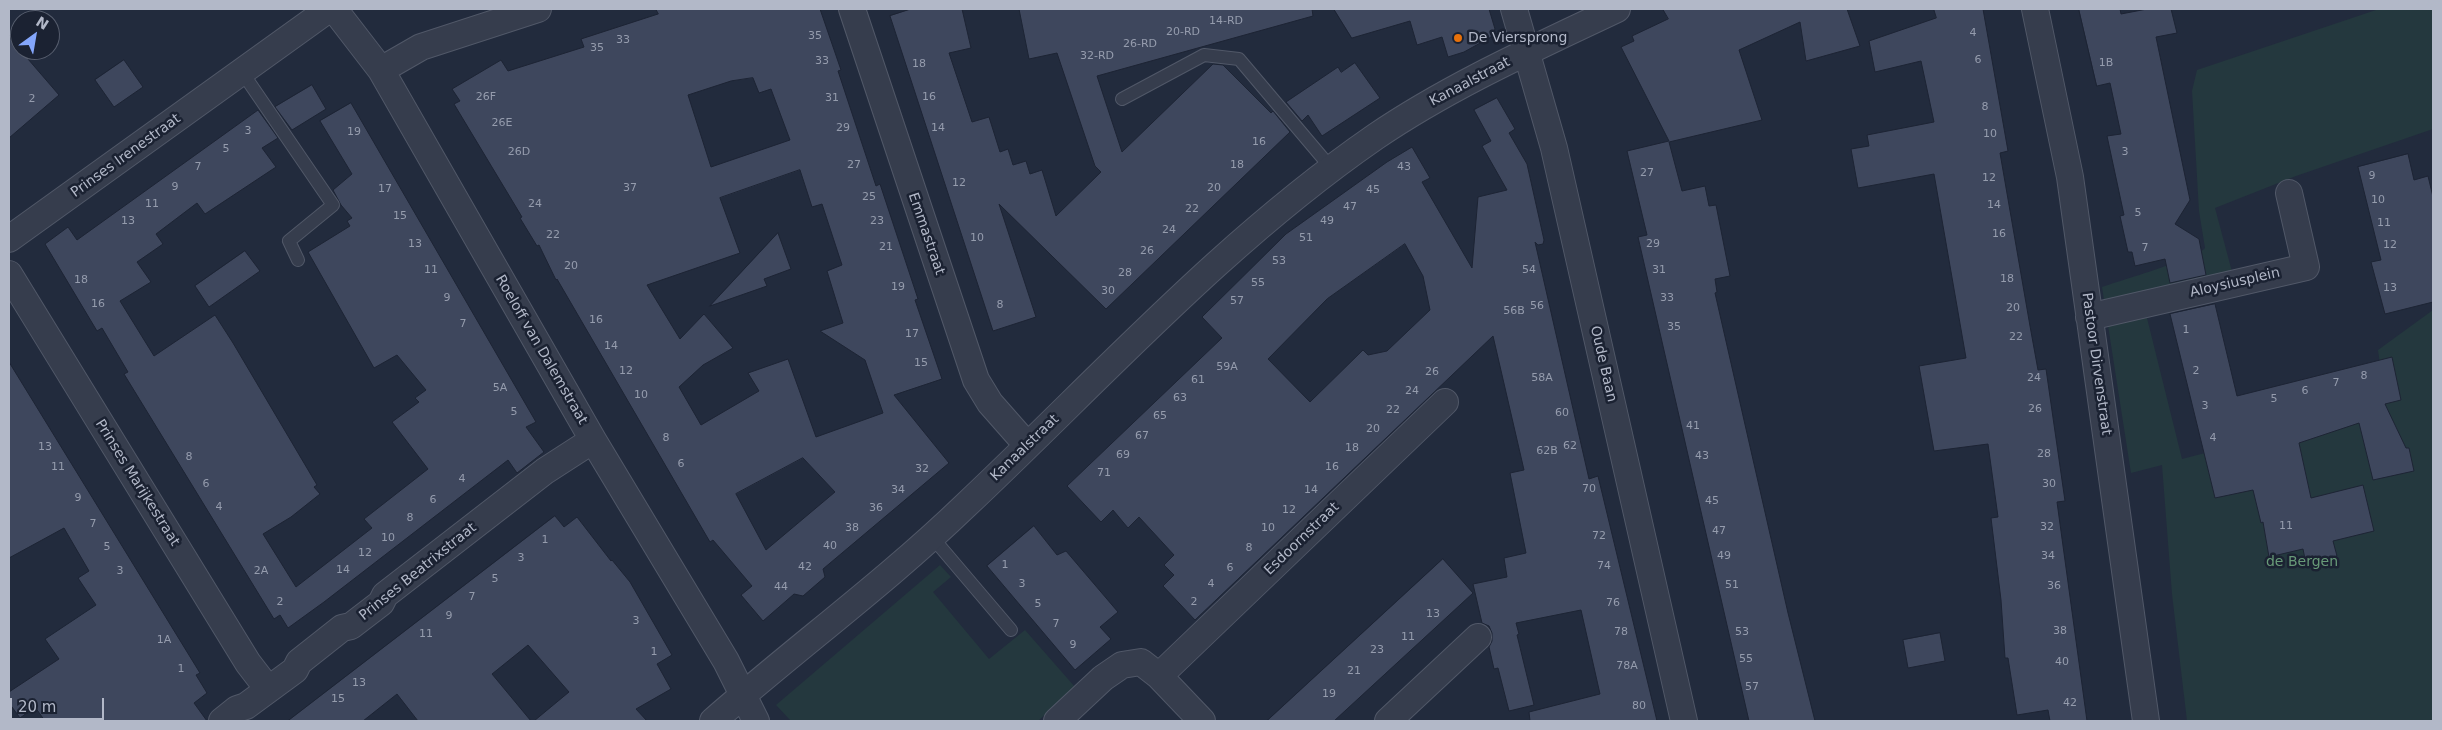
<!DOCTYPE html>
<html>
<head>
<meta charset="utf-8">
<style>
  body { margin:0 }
  #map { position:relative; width:2442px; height:730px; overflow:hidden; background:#222b3d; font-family:"DejaVu Sans",sans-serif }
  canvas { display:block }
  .frame { position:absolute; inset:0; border:10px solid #b2b8c8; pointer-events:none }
  .north { position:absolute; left:10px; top:10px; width:50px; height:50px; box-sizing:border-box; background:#1b2232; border:1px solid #575e6e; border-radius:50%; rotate:32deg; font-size:14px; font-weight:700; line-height:20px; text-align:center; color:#b2b8c8 }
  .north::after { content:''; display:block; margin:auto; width:18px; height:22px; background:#84a6fb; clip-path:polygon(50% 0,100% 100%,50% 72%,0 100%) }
  .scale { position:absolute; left:10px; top:698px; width:94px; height:22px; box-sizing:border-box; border:2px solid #b2b8c8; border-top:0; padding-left:6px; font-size:15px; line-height:18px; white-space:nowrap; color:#b2b8c8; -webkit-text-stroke:4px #1b2232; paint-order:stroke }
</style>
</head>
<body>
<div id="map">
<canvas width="2442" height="730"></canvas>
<div class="frame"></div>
<div class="north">N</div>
<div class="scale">20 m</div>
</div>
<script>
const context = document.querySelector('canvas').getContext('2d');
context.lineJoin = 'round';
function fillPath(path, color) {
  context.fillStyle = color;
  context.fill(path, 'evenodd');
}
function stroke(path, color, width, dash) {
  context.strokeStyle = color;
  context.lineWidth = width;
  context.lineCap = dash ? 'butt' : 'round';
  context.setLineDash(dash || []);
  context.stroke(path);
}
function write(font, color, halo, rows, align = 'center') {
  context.font = font + ' "DejaVu Sans",sans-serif';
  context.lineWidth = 5;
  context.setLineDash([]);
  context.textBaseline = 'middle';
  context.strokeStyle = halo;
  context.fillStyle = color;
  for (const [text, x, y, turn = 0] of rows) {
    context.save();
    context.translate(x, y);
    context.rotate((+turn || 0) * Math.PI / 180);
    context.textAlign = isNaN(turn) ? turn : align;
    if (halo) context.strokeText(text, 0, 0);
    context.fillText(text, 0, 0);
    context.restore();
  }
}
fillPath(new Path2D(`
  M2379 9H2433V129L2296 176 2215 208 2235 283 2145 310 2182 459 2386 406 2378 350 2433 310V721H2187L2172 594 2162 465 2131 473 2102 287C2119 281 2198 258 2205 248L2199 211 2192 91 2197 70Z
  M940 565 951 577 933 592 989 659 1025 630 1075 687 1038 721H791L776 705Z`), '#24383e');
const building = new Path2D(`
  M656 9H820L841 70 838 71 876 186 880 184 918 299 915 300 942 379 894 395 949 463 823 569 825 577 803 596 794 594 763 621 741 595 752 586 713 540 710 542 557 279 556 280 539 245 537 246 520 218 522 217 454 104 460 101 452 89 501 60 508 71 584 47 581 39 658 14ZM753 78 759 93 771 89 790 140 711 167 688 95 731 81ZM800 170 812 207 822 204 842 265 827 271 843 323 820 331 865 360 883 413 816 437 788 359 748 373 759 391 701 425 679 387 703 365 733 348 704 314 680 339 647 285 740 253 720 198ZM803 458 835 492 766 550 736 494Z
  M911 9H962L971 48 949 53 972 122 989 117 1000 152 1008 149 1013 165 1026 161 1030 174 1042 170 1056 216 1101 172 1095 166 1057 53 1029 59 1019 9H1312L1313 16 1097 76 1122 152 1213 64 1223 65 1271 113 1273 111 1290 132 1106 309 999 204 1036 317 993 331 890 16Z
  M1334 9H1489L1495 29 1491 37 1464 52 1448 57 1442 37 1417 45 1410 21 1352 38Z
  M1663 9H1847L1860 46 1806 61 1800 22 1739 50 1762 120 1669 142 1682 191 1705 186 1709 206 1716 205 1730 276 1715 279 1717 292 1715 293 1788 613 1815 721H1749L1638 237 1647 235 1627 151 1669 141 1621 47 1634 41 1632 36 1668 19Z
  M1934 9H1983L2008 151 2000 153 2030 326 2038 370 2046 369 2065 501 2057 502 2087 721H2050L2048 710 2017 715 2008 658H2005L2001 600 1991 518 1998 517 1988 444 1934 451 1919 366 1966 358 1934 174 1858 188 1851 149 1869 146 1867 135 1934 122 1921 61 1875 72 1869 41 1936 18Z
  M2079 9H2120L2121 14 2147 9H2171L2177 33 2156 37 2190 200 2175 224 2199 239 2206 275 2170 283 2165 259 2135 266 2132 252H2128L2120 216 2124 215 2107 136 2121 134 2110 83 2097 86Z
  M9 37 59 95 9 138Z
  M124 60 143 87 114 107 95 80Z
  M1355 63 1380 98 1322 136 1308 115 1302 121 1286 102 1338 67 1341 72Z
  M312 85 326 109 292 130 275 107Z
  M1497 98 1515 129 1509 133 1527 164 1544 240 1543 244 1538 245 1535 242 1589 479 1598 476 1657 721H1530L1529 712 1600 694 1581 610 1516 623 1519 634 1517 635 1534 705 1509 711 1498 668 1494 669 1489 647 1492 641V633L1489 626 1482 623 1473 584 1507 577 1504 558 1526 553 1510 473 1524 470 1493 336 1195 620 1163 586 1174 575 1164 565 1174 555 1139 517 1128 528 1113 510 1101 522 1067 486 1222 338 1202 317 1286 234 1387 162 1412 147 1430 178 1422 182 1472 268 1478 197 1507 190 1482 146 1491 141 1474 110ZM1405 244 1423 276 1430 310 1387 351 1368 355 1363 350 1310 402 1268 359 1327 299Z
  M351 103 536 422 526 427 544 452 517 473 508 460 324 602 288 628 280 615 274 619 124 374 128 372 102 328 97 331 45 244 68 227 77 240 258 110 278 138 262 148 276 167 205 214 197 203 156 234 163 244 137 262 151 282 120 301 154 356 215 315 233 343 317 485 314 487 320 494 291 517 263 534 296 587 372 528 364 519 428 469 392 422 419 402 415 398 426 390 397 355 374 368 308 252 350 226 347 221 352 218 341 205 333 190 352 174 320 121Z
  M2408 154 2414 180 2428 176 2433 197V302L2385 314 2371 262 2381 260 2358 167Z
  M778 233 791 269 764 279 767 286 710 306Z
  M245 251 260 271 209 307 195 286Z
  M2215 304 2237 396 2392 357 2401 400 2385 404 2406 448H2409L2414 471 2373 480 2359 423 2299 443 2311 498 2363 485 2374 531 2333 541 2337 556 2306 564 2303 549 2269 557 2263 522 2261 523 2253 490 2215 498 2170 314Z
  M9 362 200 673 196 675 207 693 194 703 207 721H45L35 707 20 718 9 703V692L59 659 45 639 96 605 78 578 89 571 64 528 9 558Z
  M555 516 564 527 577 517 611 561 612 560 630 582 672 655 657 664 671 689 636 709 647 721H534L569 692 528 645 492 674 531 721H418L397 694 363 721H288Z
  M1034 526 1057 555 1066 551 1118 612 1100 627 1111 639 1075 670 987 566Z
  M1443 559 1473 593 1334 721H1267Z
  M1940 633 1945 661 1908 668 1903 640Z`);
fillPath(building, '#3e475d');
stroke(building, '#1d2434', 1);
const lane = new Path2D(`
  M242 72 333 205 289 241 298 260
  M1122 99 1204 55 1239 59 1332 169
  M932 537 1011 630`);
const street = new Path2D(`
  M334 9 381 70 593 440 726 661 756 721
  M852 9 976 380 990 403 1027 445
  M1514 9 1554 148 1684 721
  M2035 9 2070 177 2146 721
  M381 70 421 47 538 9
  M9 239 329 9
  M9 274 248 663 268 689
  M2089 317 2306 267 2289 193
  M1159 676 1445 402
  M222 721 237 709 246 706 295 670 299 662 342 628 351 626 381 603 385 595 545 471 593 440
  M713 721C796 648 885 583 965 506 1099 380 1223 242 1375 137 1450 86 1535 48 1617 9
  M1057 721 1103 678 1122 665 1141 662 1159 676 1202 721
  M1388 721 1478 637`);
stroke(lane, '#515868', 14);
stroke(street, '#515868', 28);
stroke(lane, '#363d4d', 12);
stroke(street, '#363d4d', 26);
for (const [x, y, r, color] of [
  [1458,38,5,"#e8710a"]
]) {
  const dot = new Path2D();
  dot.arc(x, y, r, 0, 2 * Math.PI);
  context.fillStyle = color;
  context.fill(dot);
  stroke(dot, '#1b2232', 2);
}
write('11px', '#959cad', null, [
  ["14-RD",1226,21],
  ["20-RD",1183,32],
  ["4",1973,33],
  ["35",815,36],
  ["33",623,40],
  ["26-RD",1140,44],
  ["35",597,48],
  ["32-RD",1097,56],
  ["6",1978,60],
  ["33",822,61],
  ["1B",2106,63],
  ["18",919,64],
  ["26F",486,97],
  ["16",929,97],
  ["31",832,98],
  ["2",32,99],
  ["8",1985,107],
  ["26E",502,123],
  ["29",843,128],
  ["14",938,128],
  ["3",248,131],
  ["19",354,132],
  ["10",1990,134],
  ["16",1259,142],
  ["5",226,149],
  ["26D",519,152],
  ["3",2125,152],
  ["27",854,165],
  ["18",1237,165],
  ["7",198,167],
  ["43",1404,167],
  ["27",1647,173],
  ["9",2372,176],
  ["12",1989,178],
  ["12",959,183],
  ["9",175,187],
  ["37",630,188],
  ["20",1214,188],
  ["17",385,189],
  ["45",1373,190],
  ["25",869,197],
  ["10",2378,200],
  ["11",152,204],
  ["24",535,204],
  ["14",1994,205],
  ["47",1350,207],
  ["22",1192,209],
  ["5",2138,213],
  ["15",400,216],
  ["13",128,221],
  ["23",877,221],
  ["49",1327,221],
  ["11",2384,223],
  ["24",1169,230],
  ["16",1999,234],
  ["22",553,235],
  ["10",977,238],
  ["51",1306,238],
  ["13",415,244],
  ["29",1653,244],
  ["12",2390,245],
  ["21",886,247],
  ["7",2145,248],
  ["26",1147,251],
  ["53",1279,261],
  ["20",571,266],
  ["11",431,270],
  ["54",1529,270],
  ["31",1659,270],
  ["28",1125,273],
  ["18",2007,279],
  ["18",81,280],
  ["55",1258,283],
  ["19",898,287],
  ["13",2390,288],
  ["30",1108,291],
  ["9",447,298],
  ["33",1667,298],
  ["57",1237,301],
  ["16",98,304],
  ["8",1000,305],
  ["56",1537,306],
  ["20",2013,308],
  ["56B",1514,311],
  ["16",596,320],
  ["7",463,324],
  ["35",1674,327],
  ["1",2186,330],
  ["17",912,334],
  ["22",2016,337],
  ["14",611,346],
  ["15",921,363],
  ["59A",1227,367],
  ["12",626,371],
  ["2",2196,371],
  ["26",1432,372],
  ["8",2364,376],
  ["58A",1542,378],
  ["24",2034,378],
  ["61",1198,380],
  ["7",2336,383],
  ["5A",500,388],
  ["24",1412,391],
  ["6",2305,391],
  ["10",641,395],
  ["63",1180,398],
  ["5",2274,399],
  ["3",2205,406],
  ["26",2035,409],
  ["22",1393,410],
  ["5",514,412],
  ["60",1562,413],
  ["65",1160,416],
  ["41",1693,426],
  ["20",1373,429],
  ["67",1142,436],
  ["8",666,438],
  ["4",2213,438],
  ["62",1570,446],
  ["13",45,447],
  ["18",1352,448],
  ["62B",1547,451],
  ["28",2044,454],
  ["69",1123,455],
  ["43",1702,456],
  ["8",189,457],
  ["6",681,464],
  ["11",58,467],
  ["16",1332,467],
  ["32",922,469],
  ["71",1104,473],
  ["4",462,479],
  ["6",206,484],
  ["30",2049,484],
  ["70",1589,489],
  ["34",898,490],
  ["14",1311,490],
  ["9",78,498],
  ["6",433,500],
  ["45",1712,501],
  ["4",219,507],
  ["36",876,508],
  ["12",1289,510],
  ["8",410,518],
  ["7",93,524],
  ["11",2286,526],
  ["32",2047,527],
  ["38",852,528],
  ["10",1268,528],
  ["47",1719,531],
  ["72",1599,536],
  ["10",388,538],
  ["1",545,540],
  ["40",830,546],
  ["5",107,547],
  ["8",1249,548],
  ["12",365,553],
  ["49",1724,556],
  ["34",2048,556],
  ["3",521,558],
  ["1",1005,565],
  ["74",1604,566],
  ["42",805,567],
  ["6",1230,568],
  ["14",343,570],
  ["3",120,571],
  ["2A",261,571],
  ["5",495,579],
  ["3",1022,584],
  ["4",1211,584],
  ["51",1732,585],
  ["36",2054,586],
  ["44",781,587],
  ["7",472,597],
  ["2",280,602],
  ["2",1194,602],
  ["76",1613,603],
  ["5",1038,604],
  ["13",1433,614],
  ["9",449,616],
  ["3",636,621],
  ["7",1056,624],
  ["38",2060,631],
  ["78",1621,632],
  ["53",1742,632],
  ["11",426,634],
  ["11",1408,637],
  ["1A",164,640],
  ["9",1073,645],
  ["23",1377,650],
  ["1",654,652],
  ["55",1746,659],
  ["40",2062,662],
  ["78A",1627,666],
  ["1",181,669],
  ["21",1354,671],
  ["13",359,683],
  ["57",1752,687],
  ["19",1329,694],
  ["15",338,699],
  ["42",2070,703],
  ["80",1639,706]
]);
write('14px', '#b2b8c8', '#1b2232', [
  ["De Viersprong",1468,38]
], 'left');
write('14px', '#b2b8c8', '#1b2232', [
  ["Kanaalstraat",1470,82,-28],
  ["Prinses Irenestraat",126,156,-36],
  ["Emmastraat",926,234,71],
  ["Aloysiusplein",2235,283,-13],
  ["Roeloff van Dalemstraat",541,350,60],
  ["Oude Baan",1603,364,77],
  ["Pastoor Dirvenstraat",2096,364,82],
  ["Kanaalstraat",1025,448,-44],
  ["Prinses Marijkestraat",137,483,58],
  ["Esdoornstraat",1302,539,-44],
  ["Prinses Beatrixstraat",418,572,-39]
]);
write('14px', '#689a78', '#1b2232', [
  ["de Bergen",2302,562]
]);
</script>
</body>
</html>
